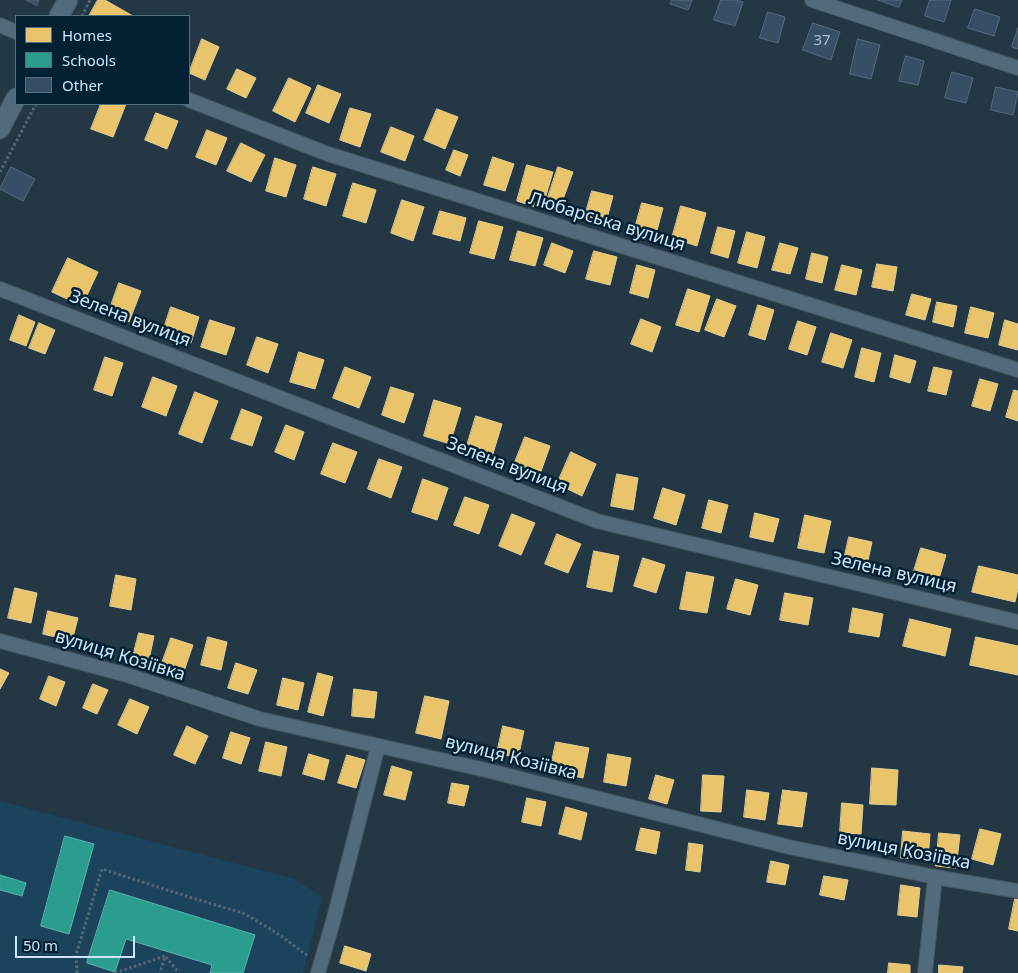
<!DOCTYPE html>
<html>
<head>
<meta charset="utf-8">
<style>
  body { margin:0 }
  #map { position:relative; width:1018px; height:973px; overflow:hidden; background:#233844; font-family:"Noto Sans",sans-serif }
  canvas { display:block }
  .legend { position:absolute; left:15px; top:15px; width:175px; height:90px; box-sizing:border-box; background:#032133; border:1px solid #537083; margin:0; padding:6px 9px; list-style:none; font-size:15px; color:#cbe6fa }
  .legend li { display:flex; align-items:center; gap:10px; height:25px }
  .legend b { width:25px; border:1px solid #537083 }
  .scale { position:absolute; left:15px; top:936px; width:120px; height:22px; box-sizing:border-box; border:2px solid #cbe6fa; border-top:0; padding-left:6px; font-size:15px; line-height:18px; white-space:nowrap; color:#cbe6fa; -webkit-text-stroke:4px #032133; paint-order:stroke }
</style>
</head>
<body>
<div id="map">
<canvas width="1018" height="973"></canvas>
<ul class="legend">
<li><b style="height:14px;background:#e9c46a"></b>Homes</li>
<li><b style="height:14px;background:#2a9d8f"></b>Schools</li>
<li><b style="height:14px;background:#384e65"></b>Other</li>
</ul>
<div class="scale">50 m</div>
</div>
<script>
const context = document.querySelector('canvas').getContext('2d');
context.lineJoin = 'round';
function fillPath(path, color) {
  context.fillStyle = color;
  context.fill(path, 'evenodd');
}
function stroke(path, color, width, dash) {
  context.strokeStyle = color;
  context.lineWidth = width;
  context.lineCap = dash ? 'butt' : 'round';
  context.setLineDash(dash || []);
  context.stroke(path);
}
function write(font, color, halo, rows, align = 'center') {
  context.font = font + ' "Noto Sans",sans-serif';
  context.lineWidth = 5;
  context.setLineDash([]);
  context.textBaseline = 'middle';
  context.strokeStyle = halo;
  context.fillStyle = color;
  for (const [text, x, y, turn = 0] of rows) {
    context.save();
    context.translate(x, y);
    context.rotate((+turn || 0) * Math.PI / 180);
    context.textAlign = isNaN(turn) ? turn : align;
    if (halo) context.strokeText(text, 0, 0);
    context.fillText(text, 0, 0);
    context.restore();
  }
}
fillPath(new Path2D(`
  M0 801 294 879 322 897 303 973H0Z`), '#1b435c');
const homes = new Path2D(`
  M98 0H105L133 16H89Z
  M202 39 219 47 205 80 189 73Z
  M237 69 256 78 246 98 227 89Z
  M289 78 311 88 295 122 273 111Z
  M318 85 341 94 329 123 306 113Z
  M101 104H126L113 137 91 129Z
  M350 108 371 114 360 147 340 140Z
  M437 109 458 117 445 149 424 140Z
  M156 113 178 121 167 149 145 140Z
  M391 127 414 136 405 161 381 152Z
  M207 130 227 138 216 165 196 157Z
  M241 143 265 155 251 182 227 171Z
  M454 150 468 155 460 176 446 170Z
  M493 157 514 164 505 191 484 185Z
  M275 158 296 165 286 197 266 191Z
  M527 165 553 172 542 209 517 201Z
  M313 167 336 174 326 206 304 199Z
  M558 167 573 172 562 202 548 197Z
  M353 183 376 190 366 223 343 216Z
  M592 191 613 196 606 222 585 216Z
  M402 200 424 207 413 241 391 233Z
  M642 203 663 208 656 234 635 228Z
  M681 206 706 213 697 246 672 238Z
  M440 211 466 218 460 241 433 234Z
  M479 221 503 227 494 259 470 253Z
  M718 227 735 231 728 258 711 253Z
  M518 231 543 238 535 266 510 260Z
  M747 232 765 237 757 268 738 263Z
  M552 243 573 251 565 273 544 265Z
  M780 243 798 248 790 274 772 270Z
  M594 251 617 257 610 285 586 279Z
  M812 253 828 257 822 283 806 279Z
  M68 258 98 272 82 306 52 292Z
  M877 264 897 267 893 291 872 287Z
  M637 265 655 270 648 298 630 293Z
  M842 265 862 270 856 295 835 290Z
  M119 283 141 291 129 322 108 314Z
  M688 289 710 296 699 332 676 325Z
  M912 294 931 299 925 320 906 315Z
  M717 299 736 306 724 337 705 330Z
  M937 302 957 306 953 327 933 322Z
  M758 305 774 310 765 340 749 335Z
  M171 307 199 317 191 343 162 334Z
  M971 307 994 313 988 338 965 333Z
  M19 315 35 322 26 346 10 340Z
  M641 319 661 327 652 352 631 344Z
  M210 320 235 328 226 355 201 347Z
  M1005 320 1018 324V350L999 345Z
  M798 321 816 327 807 355 789 349Z
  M39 323 55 330 45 354 29 348Z
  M831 333 852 340 843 368 822 362Z
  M257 337 278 344 268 373 247 365Z
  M862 348 881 353 874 382 855 377Z
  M299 352 324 360 315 389 290 382Z
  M895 355 916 361 910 383 890 377Z
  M105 357 123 363 112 396 94 390Z
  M345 367 371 377 359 408 333 398Z
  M934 367 952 371 946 395 928 391Z
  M153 377 177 386 166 416 142 407Z
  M980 379 998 384 990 411 972 406Z
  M391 387 414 394 404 423 382 415Z
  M1014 390 1018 391V421L1006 417Z
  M195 392 218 401 202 443 179 434Z
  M434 400 461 408 450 444 424 436Z
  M242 409 262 417 252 446 231 439Z
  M476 416 502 424 492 457 466 449Z
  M286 425 304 432 294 460 275 452Z
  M525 437 550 446 539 477 513 467Z
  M333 443 357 452 345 483 321 474Z
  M571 452 596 464 582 496 557 484Z
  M379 459 402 467 391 498 368 489Z
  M617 474 638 478 633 510 611 506Z
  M423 479 448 488 437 520 412 512Z
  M663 488 685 495 676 525 654 518Z
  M465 497 489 505 479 534 454 525Z
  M709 500 728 505 721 533 702 528Z
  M755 513 779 519 773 542 750 537Z
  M512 514 535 523 521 555 499 546Z
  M805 515 831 521 824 553 798 548Z
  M557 534 581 544 568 573 545 564Z
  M849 537 872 542 867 565 844 560Z
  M921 548 946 555 938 582 913 574Z
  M594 551 619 556 612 592 587 587Z
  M643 558 665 565 656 593 634 586Z
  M979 566 1018 575V589L1015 602 972 592Z
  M687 572 714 577 707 613 680 609Z
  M116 575 136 579 131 610 110 606Z
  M736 579 758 585 750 615 727 609Z
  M15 588 37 593 31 623 8 618Z
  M785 593 813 598 808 625 780 620Z
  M853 608 883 614 879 637 849 632Z
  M48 611 78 618 72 641 43 634Z
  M910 619 951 629 945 656 903 646Z
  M139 633 154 636 149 660 133 656Z
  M208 637 227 642 221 670 201 665Z
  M976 637 1018 646V675L970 665Z
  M171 638 193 645 183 674 161 666Z
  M236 663 257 670 248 694 228 688Z
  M0 669 9 673 0 689Z
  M318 673 333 677 323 716 308 712Z
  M49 676 65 682 56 706 40 699Z
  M283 678 304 683 298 710 277 705Z
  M93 684 108 690 97 714 83 708Z
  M354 689 377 692 374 718 352 716Z
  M425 696 449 701 441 739 416 733Z
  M130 699 149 707 137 734 118 725Z
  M187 726 208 736 195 764 174 755Z
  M503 726 524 731 518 758 497 753Z
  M231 732 250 738 241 764 223 758Z
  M266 742 287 747 281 776 259 771Z
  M556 742 589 748 583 778 550 771Z
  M309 754 329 760 324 780 303 774Z
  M608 754 631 758 626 786 604 782Z
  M347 755 365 760 356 788 338 783Z
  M392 766 412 772 405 800 384 795Z
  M872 768 898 770 896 805 870 804Z
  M656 775 674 780 667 804 649 799Z
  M703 775 724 776 721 812 701 811Z
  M452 783 469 786 464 806 448 803Z
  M747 790 769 793 765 820 744 817Z
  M783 790 807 793 802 827 778 824Z
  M527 798 546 802 541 826 522 822Z
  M842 803 863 805 861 834 840 833Z
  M566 807 587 813 581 840 559 834Z
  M641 828 660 832 656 854 636 850Z
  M980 829 1001 834 993 865 972 859Z
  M903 831 930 834 928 860 901 858Z
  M939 833 960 835 956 868 936 866Z
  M689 843 703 845 700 872 686 870Z
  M771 861 789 865 785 885 767 882Z
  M824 876 848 880 844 900 820 895Z
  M901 885 920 888 917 917 898 915Z
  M1015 899H1018V931L1009 929Z
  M345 946 371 954 366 971 340 963Z
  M889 963 910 965V973H888Z
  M939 965 963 967 962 973H939Z`);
fillPath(homes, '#e9c46a');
stroke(homes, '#e0ce95', 1);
const schools = new Path2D(`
  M65 836 94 844 69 934 41 926Z
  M0 875 26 883 22 896 0 890Z
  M110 890 255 935 243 973H210L212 965 126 939 115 972 87 963Z`);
fillPath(schools, '#2a9d8f');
stroke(schools, '#5ab3af', 1);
const building = new Path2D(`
  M26 0H39L37 5Z
  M672 0H692L688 10 670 4Z
  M721 0H736L743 2 735 26 714 20Z
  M878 0H902L899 7Z
  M930 0H951L944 22 925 16Z
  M975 9 1000 17 994 36 968 28Z
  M768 12 785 17 778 43 760 38Z
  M813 23 840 32 831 60 803 50Z
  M1018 28V49L1012 47Z
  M858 39 880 45 871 79 850 74Z
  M906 56 924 61 918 85 899 81Z
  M952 72 973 78 966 103 945 98Z
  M996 87 1018 92 1013 115 991 110Z
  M11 167 35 179 23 201 0 189Z`);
fillPath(building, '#384e65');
stroke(building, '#596a7a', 1);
const minor = new Path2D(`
  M812 0 1018 68
  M0 25 16 32
  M189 100 328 154 1018 370
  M0 289 597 521 1018 622
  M0 641 127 675 260 719 490 771 789 847 935 877 1018 891
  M318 973 334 918 378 746
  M925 973 935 877`);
const secondary = new Path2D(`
  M59 16 68 0
  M0 129 16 98`);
stroke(minor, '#42535e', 16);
stroke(secondary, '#42535e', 21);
stroke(new Path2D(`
  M82 16 90 0
  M0 172 36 104
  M166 957 179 973
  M77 973 76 955 102 869 189 897 243 913 277 933 308 956
  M115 973 165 956 160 973`), '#536874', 3, [2.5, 2.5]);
stroke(minor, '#526a7a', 14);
stroke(secondary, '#526a7a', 19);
write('15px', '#a6c0d5', null, [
  ["37",822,41]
]);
write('18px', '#cbe6fa', '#032133', [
  ["Любарська вулиця",607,222,17],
  ["Зелена вулиця",130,319,21],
  ["Зелена вулиця",507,466,21],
  ["Зелена вулиця",894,573,13],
  ["вулиця Козіївка",120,656,17],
  ["вулиця Козіївка",511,758,14],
  ["вулиця Козіївка",904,851,11]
]);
</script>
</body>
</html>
